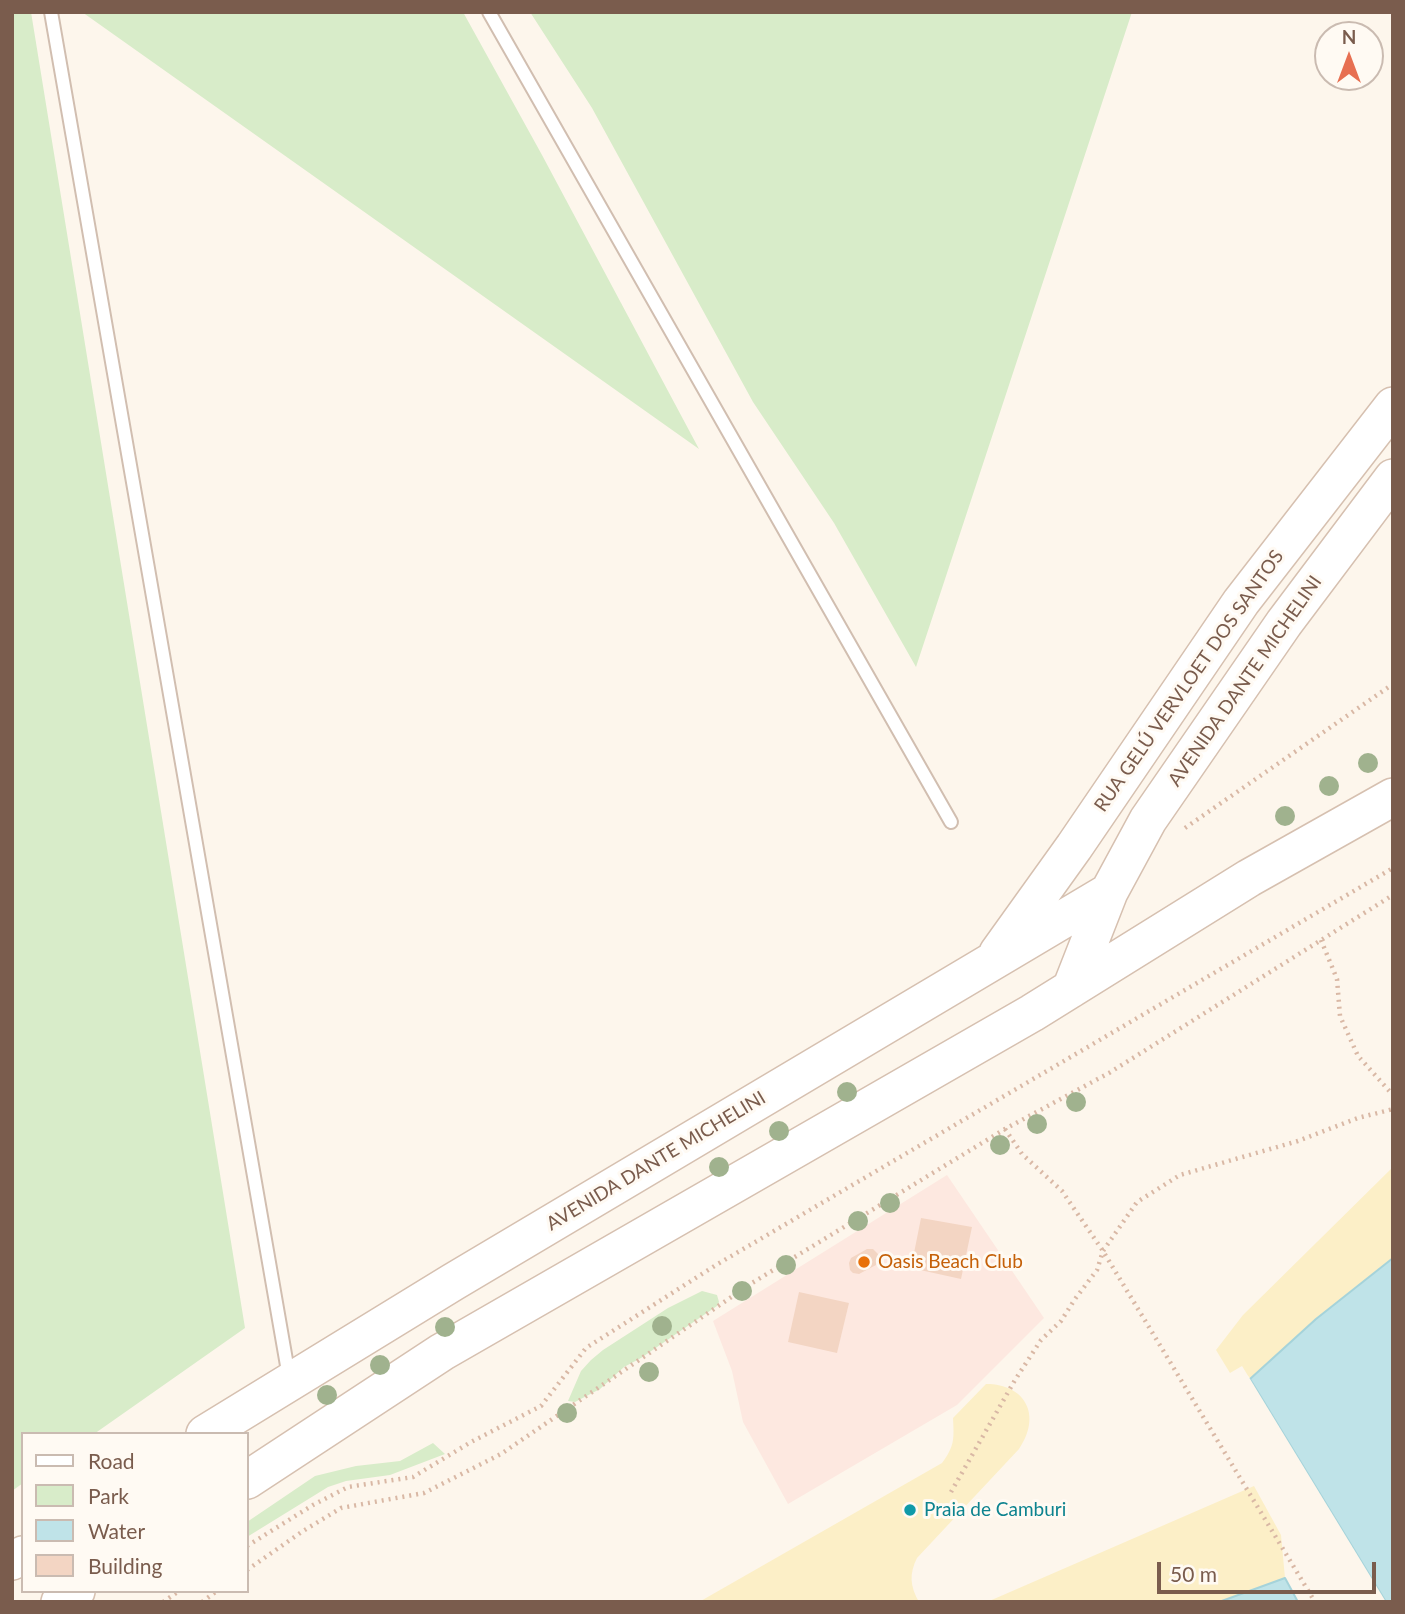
<!DOCTYPE html>
<html>
<head>
<meta charset="utf-8">
<style>
  body { margin:0 }
  #map { position:relative; width:1405px; height:1614px; overflow:hidden; background:#fdf6ec; font-family:Lato,sans-serif }
  canvas { display:block }
  .frame { position:absolute; inset:0; border:14px solid #7a5c4d; pointer-events:none }
  .legend { position:absolute; left:21px; top:1432px; width:228px; height:161px; box-sizing:border-box; background:#fffaf3; border:2px solid #cabbb1; margin:0; padding:9px 12px; list-style:none; font-size:21px; color:#7a5c4d }
  .legend li { display:flex; align-items:center; gap:14px; height:35px }
  .legend b { width:35px; border:2px solid #cabbb1 }
  .north { position:absolute; left:1314px; top:21px; width:70px; height:70px; box-sizing:border-box; background:#fffaf3; border:2px solid #cabbb1; border-radius:50%; rotate:0deg; font-size:19px; font-weight:700; line-height:28px; text-align:center; color:#7a5c4d }
  .north::after { content:''; display:block; margin:auto; width:24px; height:32px; background:#e76f51; clip-path:polygon(50% 0,100% 100%,50% 72%,0 100%) }
  .scale { position:absolute; left:1157px; top:1562px; width:219px; height:32px; box-sizing:border-box; border:4px solid #7a5c4d; border-top:0; padding-left:9px; font-size:21px; line-height:24px; white-space:nowrap; color:#7a5c4d; -webkit-text-stroke:5px #fffaf3; paint-order:stroke }
</style>
</head>
<body>
<div id="map">
<canvas width="1405" height="1614"></canvas>
<div class="frame"></div>
<ul class="legend">
<li><b style="height:9px;background:#fff"></b>Road</li>
<li><b style="height:19px;background:#d8ecc9"></b>Park</li>
<li><b style="height:19px;background:#bfe3e8"></b>Water</li>
<li><b style="height:19px;background:#f3d5c3"></b>Building</li>
</ul>
<div class="north">N</div>
<div class="scale">50 m</div>
</div>
<script>
const context = document.querySelector('canvas').getContext('2d');
context.lineJoin = 'round';
function fillPath(path, color) {
  context.fillStyle = color;
  context.fill(path, 'evenodd');
}
function stroke(path, color, width, dash) {
  context.strokeStyle = color;
  context.lineWidth = width;
  context.lineCap = dash ? 'butt' : 'round';
  context.setLineDash(dash || []);
  context.stroke(path);
}
function write(font, color, halo, rows, align = 'center') {
  context.font = font + ' Lato,sans-serif';
  context.lineWidth = 6;
  context.setLineDash([]);
  context.textBaseline = 'middle';
  context.strokeStyle = halo;
  context.fillStyle = color;
  for (const [text, x, y, turn = 0] of rows) {
    context.save();
    context.translate(x, y);
    context.rotate((+turn || 0) * Math.PI / 180);
    context.textAlign = isNaN(turn) ? turn : align;
    if (halo) context.strokeText(text, 0, 0);
    context.fillText(text, 0, 0);
    context.restore();
  }
}
fillPath(new Path2D(`
  M947 1175 1044 1318 957 1405 788 1504 743 1422 732 1371 713 1321Z`), '#fde8e0');
fillPath(new Path2D(`
  M12 12H31L245 1328 94 1434H23V1483L12 1491Z
  M82 12H463L542 155 699 449Z
  M530 12H1132L916 667 834 523 753 402 592 108Z
  M702 1291 717 1295 719 1302 717 1306 641 1358 624 1367 600 1389 575 1402 568 1401 581 1371 591 1360 603 1350 668 1308Z
  M433 1443 445 1454 390 1475 346 1481 328 1487 247 1537V1522L315 1476 356 1466 400 1461Z`), '#d8ecc9');
fillPath(new Path2D(`
  M1393 1167V1258L1316 1319 1250 1379 1242 1366 1230 1373 1216 1350 1243 1315Z
  M986 1384C1026 1384 1042 1416 1019 1449L917 1558C909 1574 910 1586 919 1602H699L942 1463C955 1446 954 1438 953 1418Z
  M1254 1486 1281 1535 1285 1578 1219 1602H987Z`), '#fcefc7');
const water = new Path2D(`
  M1393 1258V1602H1386L1250 1379 1316 1319Z
  M1285 1578 1298 1602H1219Z`);
fillPath(water, '#bfe3e8');
stroke(water, '#a5d3da', 2);
fillPath(new Path2D(`
  M1248 1376 1250 1379 1386 1602H1381L1247 1381Z`), '#fdf6ec');
fillPath(new Path2D(`
  M921 1218 972 1227 961 1279 911 1268Z
  M867 1249H873L878 1254V1260L876 1265 859 1274 853 1273 850 1270 849 1263 851 1258Z
  M799 1292 849 1303 837 1353 788 1342Z`), '#f3d5c3');
const lane = new Path2D(`
  M51 12 289 1377
  M489 12 951 822`);
const secondary = new Path2D(`
  M998 953 1074 847 1241 602 1393 406
  M1071 989 1109 892 1148 820 1284 623 1393 478
  M205 1434 453 1282 1109 892
  M247 1480 442 1352 1032 1013 1249 878 1393 797
  M12 1561 23 1555
  M60 1602 76 1591`);
stroke(lane, '#d1beb0', 16);
stroke(secondary, '#d6c0b0', 40);
stroke(new Path2D(`
  M1185 828 1393 684
  M1321 940 1337 979 1340 1016 1358 1056 1393 1095
  M1005 1129 1022 1154 1062 1191 1103 1251 1315 1602
  M951 1492 1015 1380 1041 1340 1061 1321 1075 1299 1097 1270 1103 1251 1137 1202 1180 1175 1298 1141 1358 1118 1393 1109
  M247 1546 313 1505 348 1487 413 1477 471 1442 541 1406 586 1348 716 1265 1393 868
  M247 1570 303 1531 341 1508 424 1493 501 1454 752 1283 1005 1129 1109 1073 1393 895
  M163 1602 179 1591
  M202 1602 217 1591`), '#d9b8a5', 4.5, [2, 5]);
stroke(lane, '#fff', 12);
stroke(secondary, '#fff', 37);
context.fillStyle = '#a0b28e';
for (const [x, y] of [
  [1368,763],
  [1329,786],
  [1285,816],
  [847,1092],
  [1076,1102],
  [1037,1124],
  [779,1131],
  [1000,1145],
  [719,1167],
  [890,1203],
  [858,1221],
  [786,1265],
  [742,1291],
  [662,1326],
  [445,1327],
  [380,1365],
  [649,1372],
  [327,1395],
  [567,1413]
]) {
  context.beginPath();
  context.arc(x, y, 10, 0, 2 * Math.PI);
  context.fill();
}
for (const [x, y, r, color] of [
  [864,1262,7,"#e8710a"],
  [910,1510,7,"#0f9aa8"]
]) {
  const dot = new Path2D();
  dot.arc(x, y, r, 0, 2 * Math.PI);
  context.fillStyle = color;
  context.fill(dot);
  stroke(dot, '#fffaf3', 2.5);
}
write('19px', '#7a5c4d', '#fffaf3', [
  ["RUA GELÚ VERVLOET DOS SANTOS",1189,681,-55],
  ["AVENIDA DANTE MICHELINI",1245,681,-55],
  ["AVENIDA DANTE MICHELINI",656,1161,-31]
]);
write('19px', '#c56008', '#fffaf3', [
  ["Oasis Beach Club",878,1262]
], 'left');
write('19px', '#0d838f', '#fffaf3', [
  ["Praia de Camburi",924,1510]
], 'left');
</script>
</body>
</html>
